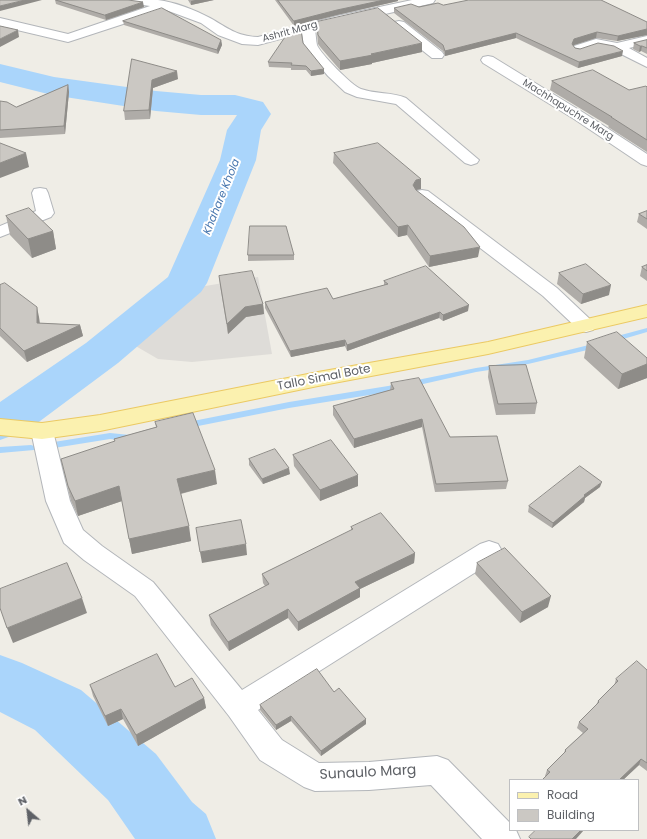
<!DOCTYPE html>
<html>
<head>
<meta charset="utf-8">
<style>
  body { margin:0 }
  #map { position:relative; width:647px; height:839px; overflow:hidden; background:#efede6; font-family:Poppins,sans-serif }
  canvas { display:block }
  .legend { position:absolute; left:509px; top:779px; width:130px; height:52px; box-sizing:border-box; background:#fff; border:1px solid #bfc0c2; margin:0; padding:5px 7px; list-style:none; font-size:12px; color:#5e6166 }
  .legend li { display:flex; align-items:center; gap:8px; height:20px }
  .legend b { width:20px; border:1px solid #bfc0c2 }
  .north { position:absolute; left:8px; top:791px; width:40px; height:40px; -webkit-text-stroke:3px #fff; paint-order:stroke; rotate:332deg; font-size:11px; font-weight:700; line-height:16px; text-align:center; color:#5e6166 }
  .north::after { content:''; display:block; margin:auto; width:14px; height:18px; background:#5e6166; clip-path:polygon(50% 0,100% 100%,50% 72%,0 100%) }
</style>
</head>
<body>
<div id="map">
<canvas width="647" height="839"></canvas>
<ul class="legend">
<li><b style="height:5px;background:#fbf1af"></b>Road</li>
<li><b style="height:11px;background:#cbc8c3"></b>Building</li>
</ul>
<div class="north">N</div>
</div>
<script>
const context = document.querySelector('canvas').getContext('2d');
context.lineJoin = 'round';
function fillPath(path, color) {
  context.fillStyle = color;
  context.fill(path, 'evenodd');
}
function stroke(path, color, width, dash) {
  context.strokeStyle = color;
  context.lineWidth = width;
  context.lineCap = dash ? 'butt' : 'round';
  context.setLineDash(dash || []);
  context.stroke(path);
}
function write(font, color, halo, rows, align = 'center') {
  context.font = font + ' Poppins,sans-serif';
  context.lineWidth = 4;
  context.setLineDash([]);
  context.textBaseline = 'middle';
  context.strokeStyle = halo;
  context.fillStyle = color;
  for (const [text, x, y, turn = 0] of rows) {
    context.save();
    context.translate(x, y);
    context.rotate((+turn || 0) * Math.PI / 180);
    context.textAlign = isNaN(turn) ? turn : align;
    if (halo) context.strokeText(text, 0, 0);
    context.fillText(text, 0, 0);
    context.restore();
  }
}
fillPath(new Path2D(`
  M258 277 272 354 192 362 158 359 127 341 188 289Z`), '#dedcd8');
fillPath(new Path2D(`
  M647 328V332L613 342 609 340 610 338Z
  M597 343H600L601 345 600 347 528 364 476 372 388 392 289 408 188 428 184 425 188 422 289 402 388 386 476 368 528 360Z
  M110 433 130 435 134 438 130 441 110 439 54 448 50 445 54 442Z
  M31 445 34 446 35 448 34 450 0 453V447Z`), '#aad5fb');
fillPath(new Path2D(`
  M0 64 54 77 156 91 201 95H235L263 102 271 114 261 130 256 160 207 283 201 292 118 363 28 430 0 440V402L86 343 168 277 220 160 227 130 237 115H201L156 111 52 95 0 82Z
  M0 655 22 663 81 690 156 754 192 802 206 814 216 839H135L108 800 35 730 0 712Z`), '#aad5fb');
const minor = new Path2D(`
  M127 0C137 0 148 0 158 0 174 2 195 10 210 18 228 28 236 36 258 37L337 16 412 0H435L433 3 429 4 315 30C316 35 316 41 317 45 320 53 352 86 361 89 375 94 392 92 406 98L479 160 477 163 471 165 465 163 396 104 357 97 345 92 328 76 306 50 304 47 302 33 258 45 242 44 218 35 201 23 166 10 68 42 0 26V18L68 34 150 6 129 3Z
  M399 21 404 22 442 52 444 55 442 58H432L394 28 393 25 394 22Z
  M647 36V44L629 48 647 58V67L613 50 597 47 579 53 574 52 572 49 574 46 596 39 617 43Z
  M488 56 493 57 584 113 647 154V166L641 164 574 119 483 63 481 60 483 57Z
  M40 188 46 189 48 193 54 213 51 217 0 237V226L36 211 32 193 34 189Z
  M422 190 428 191 557 288 593 322 596 326 593 330 586 332 579 330 543 296 416 199 414 195 416 191Z
  M42 423 50 426 53 431 70 501 83 530 102 546 153 582 242 690 480 544 489 541 498 544 502 551 498 558 258 710 282 740 319 763 369 762 437 756 448 760 510 823V830H516L520 839H482L431 785 369 790 315 791 304 787 260 760 229 716 135 596 84 560 64 543 46 501 31 431 34 426Z`);
const major = new Path2D(`
  M647 305V317L488 354 318 386 100 431 42 439 0 435V419L42 423 100 415 318 372 488 342Z`);
stroke(minor, '#b3b6ba', 2);
stroke(major, '#ebc963', 2);
fillPath(minor, '#fff');
fillPath(major, '#fbf1af');
fillPath(new Path2D(`
  M55 0 144 7 106 20 56 4Z
  M188 0H214L191 5Z
  M275 0H398V1L337 15 294 26Z
  M443 5 647 22V35L617 41 596 38 574 45 573 46 575 48 622 56 578 68 516 38 445 56 443 51 394 13V8L419 7Z
  M123 21 221 40 222 45 218 54 124 25Z
  M317 22 422 52 372 63V64L340 70 321 48 318 44 317 31Z
  M647 40V54L641 51 639 52 633 49 634 43Z
  M303 43 324 74 311 76 306 70H291V68L269 67 268 62Z
  M132 59 178 79 153 88 150 119 125 120 124 111Z
  M552 81 629 90 647 87V152L608 127 609 126 550 90Z
  M68 85 69 92 65 134 0 138V101L16 107Z
  M334 153 421 189 416 190 478 257 429 267 407 235 398 237 333 163Z
  M647 211V229L637 222 639 214Z
  M6 216 53 231 56 249 32 258 10 235Z
  M248 255H294V260L248 261Z
  M647 265V281L640 276 642 267Z
  M559 273 609 295 581 304 557 284Z
  M219 276 263 304 264 314 246 317 228 334 220 285Z
  M384 281 468 311 443 321 439 318 347 351 345 346 291 357 265 308V302L333 299 384 285Z
  M0 285 39 317 40 323 80 325 83 336 27 362 0 336Z
  M587 342 647 358V378L618 389 584 358Z
  M489 366 537 403 535 414 496 415 488 377Z
  M391 383 450 437 508 481 506 489 435 492 422 427 354 448 333 415V406L390 390Z
  M155 422 217 484 181 494 191 541 132 554 122 501 78 516 71 501 61 459 115 442 114 439 156 427Z
  M293 455 358 486 320 501 294 466Z
  M249 459 290 474 263 484 249 465Z
  M600 487 585 498 584 502 552 528 528 512 529 506Z
  M351 527 415 553 414 563 360 589V597L298 631 288 618 229 651 211 625 209 615 265 586 263 583 262 574 351 531Z
  M477 563 548 607 520 623 475 574Z
  M647 670V771L639 765 623 780H542L546 776H545L547 770 564 753 565 750 583 733 577 728 579 722 596 705 598 701 614 686 616 679Z
  M90 685 175 687 204 698 206 708 138 746 123 719 108 726 93 696Z
  M334 692 366 719V724L321 756 291 721 276 730 260 710V705Z`), '#afaca8');
fillPath(new Path2D(`
  M25 0H42L0 11V6Z
  M195 0H214L191 5V1Z
  M384 0H398V1L337 15 294 26V21L337 10Z
  M143 2 144 7 106 20 105 15Z
  M647 29V35L617 41 618 36Z
  M18 30 19 37 0 47V39Z
  M597 32 596 38 574 45 571 50 572 44 574 39Z
  M516 33V38L445 56V51Z
  M221 40 222 45 218 54 217 50Z
  M422 43V52L372 63V64L340 70V61Z
  M640 46H642L641 51 639 52Z
  M623 51 622 56 578 68 579 62Z
  M324 69V74L311 76V71Z
  M177 71 178 79 153 88 150 119 149 110 152 80Z
  M68 85 69 92 65 134 64 126Z
  M26 153 29 167 0 178V163Z
  M421 179V189L416 190 413 194V185L416 180Z
  M408 225 407 235 398 237V227Z
  M53 231 56 249 32 258 28 239Z
  M480 247 478 257 429 267 430 256Z
  M611 285 609 295 581 304 583 294Z
  M263 304 264 314 246 317 228 334 227 324 245 307Z
  M469 305 468 311 443 321V315Z
  M37 307 39 317 40 334 37 323Z
  M440 312 439 318 347 351V345Z
  M80 325 83 336 27 362 24 351Z
  M345 340V346L291 357 290 351Z
  M647 364V378L618 389 622 374Z
  M422 419V427L354 448V439Z
  M289 468 290 474 263 484 262 479Z
  M215 470 217 484 179 494 177 479Z
  M358 475V486L320 501V490Z
  M602 482 600 487 585 498 584 502 552 528 553 523 584 495Z
  M119 486 122 501 78 516 75 501Z
  M189 526 191 541 132 554 129 539Z
  M246 544 247 555 202 563 200 552Z
  M415 553 414 563 360 589V597L298 631V622L355 582Z
  M551 596 548 607 520 623 522 612Z
  M82 598 87 613 13 643 7 628Z
  M288 609V618L229 651 228 642Z
  M204 698 206 708 138 746 136 735Z
  M121 709 123 719 108 726 105 716Z
  M291 716V721L276 730V725Z
  M366 719V724L321 756V751Z
  M641 759 639 765 623 780H619Z
  M581 830H584L576 839H572Z`), '#8e8c88');
const building = new Path2D(`
  M0 0H25L0 6Z
  M56 0H128L143 2 105 15Z
  M278 0H384L337 10 294 21Z
  M469 0H601L647 22V29L618 36 597 32 574 39 572 44 575 48 580 49 598 43 614 46 623 51 579 62 516 33 445 51 443 45 394 8 411 4 419 7 438 3 443 5Z
  M162 8 221 40 217 50 123 21Z
  M378 8 422 43 371 54 373 55 340 61 321 39 318 35 317 22Z
  M0 26 18 30 0 39Z
  M301 30 303 43 324 69 311 71 306 66 291 65 292 63 268 62 287 34Z
  M647 40V48L642 46H640L634 43Z
  M132 59 177 71 152 80 149 110 124 111Z
  M593 70 629 90 646 86 647 87V140L611 117H612L552 81Z
  M68 85 64 126 0 130V101L7 102 16 107Z
  M0 143 26 153 0 163Z
  M378 143 421 179 416 180 413 185 416 190 464 227 480 247 430 256 408 225 398 227 334 153Z
  M29 208 53 231 28 239 6 216Z
  M647 211V219L639 214Z
  M250 226H286L294 255H248Z
  M586 264 611 285 583 294 559 273Z
  M647 265V271L642 267Z
  M426 266 469 305 443 315 440 312 347 345 345 340 290 351 265 302 327 288 333 299 388 284 384 281Z
  M252 271 263 304 245 307 227 324 219 276Z
  M5 283 37 307V323L80 325 24 351 0 328V285Z
  M617 332 647 358V364L622 374 587 342Z
  M526 365 537 403 498 404 489 366Z
  M419 378 450 437 497 436 508 481 436 484 422 419 354 439 333 406 394 389 391 383Z
  M193 413 215 470 177 479 189 526 129 539 119 486 75 501 68 486 61 459 115 441 114 439 157 427 155 422Z
  M331 440 358 475 320 490 293 455Z
  M275 449 289 468 262 479 249 459Z
  M580 466 602 482 584 495 585 496 553 523 529 506Z
  M381 513 415 553 355 582 360 588 298 622 288 609 228 642 209 615 269 584 262 574 353 529 351 527Z
  M241 520 246 544 200 552 196 528Z
  M505 548 551 596 522 612 477 563Z
  M67 563 82 598 7 628 0 608V589Z
  M157 654 175 687 192 678 204 698 136 735 121 709 105 716 90 685Z
  M637 661 647 670V763L641 759 619 780H542L550 772 547 770 566 751 565 750 588 729 579 722 599 702 598 701 618 681 616 679Z
  M317 669 334 692 339 688 366 719 321 751 291 716 276 725 260 705Z
  M536 830H581L572 839H531L529 837Z`);
fillPath(building, '#cbc8c3');
stroke(building, '#8e8c88', 1);
write('10px', '#5e6166', '#fff', [
  ["Ashrit Marg",290,32,-15],
  ["Machhapuchre Marg",568,110,32]
]);
write('italic 11px', '#4776ae', '#fff', [
  ["Khahare Khola",222,197,-68]
]);
write('12px', '#5e6166', '#fff', [
  ["Tallo Simal Bote",324,378,-11]
]);
write('14px', '#5e6166', '#fff', [
  ["Sunaulo Marg",368,773,-3]
]);
</script>
</body>
</html>
